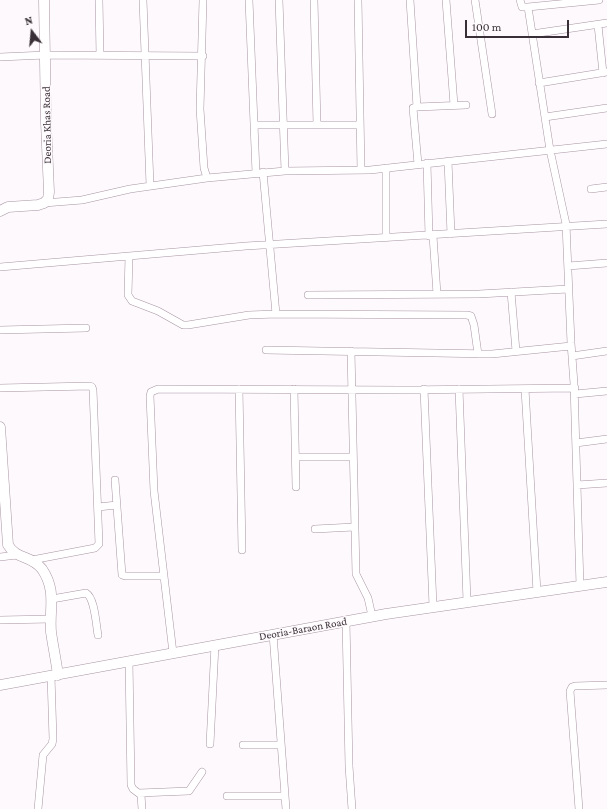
<!DOCTYPE html>
<html>
<head>
<meta charset="utf-8">
<style>
  body { margin:0 }
  #map { position:relative; width:607px; height:809px; overflow:hidden; background:#fdf9fc; font-family:"Crimson Pro",serif }
  canvas { display:block }
  .north { position:absolute; left:12px; top:12px; width:40px; height:40px; -webkit-text-stroke:3px #fdf9fc; paint-order:stroke; rotate:344deg; font-size:11px; font-weight:700; line-height:16px; text-align:center; color:#383036 }
  .north::after { content:''; display:block; margin:auto; width:14px; height:18px; background:#383036; clip-path:polygon(50% 0,100% 100%,50% 72%,0 100%) }
  .scale { position:absolute; left:465px; top:20px; width:104px; height:18px; box-sizing:border-box; border:2px solid #383036; border-top:0; padding-left:5px; font-size:12px; line-height:14px; white-space:nowrap; color:#383036; -webkit-text-stroke:3px #fdf9fc; paint-order:stroke }
</style>
</head>
<body>
<div id="map">
<canvas width="607" height="809"></canvas>
<div class="north">N</div>
<div class="scale">100 m</div>
</div>
<script>
const context = document.querySelector('canvas').getContext('2d');
context.lineJoin = 'round';
function stroke(path, color, width, dash) {
  context.strokeStyle = color;
  context.lineWidth = width;
  context.lineCap = dash ? 'butt' : 'round';
  context.setLineDash(dash || []);
  context.stroke(path);
}
function write(font, color, halo, rows, align = 'center') {
  context.font = font + ' "Crimson Pro",serif';
  context.lineWidth = 3;
  context.setLineDash([]);
  context.textBaseline = 'middle';
  context.strokeStyle = halo;
  context.fillStyle = color;
  for (const [text, x, y, turn = 0] of rows) {
    context.save();
    context.translate(x, y);
    context.rotate((+turn || 0) * Math.PI / 180);
    context.textAlign = isNaN(turn) ? turn : align;
    if (halo) context.strokeText(text, 0, 0);
    context.fillText(text, 0, 0);
    context.restore();
  }
}
const street = new Path2D(`
  M99 0 100 55
  M143 0 150 185
  M203 0 200 109 204 168 207 178
  M249 0 256 173
  M279 0 285 171
  M314 0 317 125
  M358 0 361 170
  M410 0 417 107
  M446 0 454 105
  M475 0 492 114
  M520 0 522 7H528L599 0
  M528 7 550 150 566 224 571 343 574 384 580 586
  M598 25 603 73
  M532 34 607 23
  M0 57 46 55 203 56
  M539 83 607 72
  M545 117 607 108
  M254 125H360
  M448 161 451 234
  M427 163 429 236
  M418 164 413 108 417 107 466 105
  M386 168V238
  M263 172 276 314
  M591 189 607 187
  M44 203 82 200 130 189 207 178 285 171 370 170 607 144
  M433 236 437 294
  M129 256 128 295 132 301 158 311 183 325H188L249 315 276 314 467 315 471 316 474 325 478 354
  M568 266 607 263
  M0 267 246 246 607 224
  M511 292 516 351
  M308 295 479 294 568 289
  M0 330 86 328
  M266 350 492 354 571 346
  M351 351 356 574 368 598 372 616
  M572 356 607 351
  M0 388 90 386 92 387 93 390 99 544 95 548 32 560
  M239 389 242 550
  M294 389 296 487
  M424 389 433 606
  M459 389 467 601
  M525 389 537 592
  M575 394 607 391
  M576 443 607 439
  M295 457H353
  M115 480 122 575 125 576H164
  M577 485 607 483
  M98 507 117 505
  M315 529 354 527
  M0 557 17 555
  M52 599 86 593C95 598 96 625 98 635
  M0 620 51 619
  M346 621 349 766 352 809
  M273 634 286 809
  M173 653 154 491 150 396 151 392 158 389 402 390 575 388
  M129 661 131 785 133 789 141 795 142 809
  M210 744 215 645
  M243 745H281
  M139 793 189 791 202 772
  M227 796H285
  M38 809 43 755 52 744 53 739 51 676
  M579 809 570 691 572 687 575 686 607 685`);
const secondary = new Path2D(`
  M0 211 8 207 38 205 44 203 48 199 49 192 46 122 44 0
  M0 427 8 545C17 560 31 555 42 569 57 591 49 609 51 632 53 646 56 660 58 675
  M0 685 386 614 607 582`);
stroke(street, '#a894a3', 8);
stroke(secondary, '#a894a3', 11);
stroke(street, '#fff', 7);
stroke(secondary, '#fff', 10);
write('11px', '#383036', '#fdf9fc', [
  ["Deoria Khas Road",47,125,-91],
  ["Deoria-Baraon Road",303,629,-10]
]);
</script>
</body>
</html>
